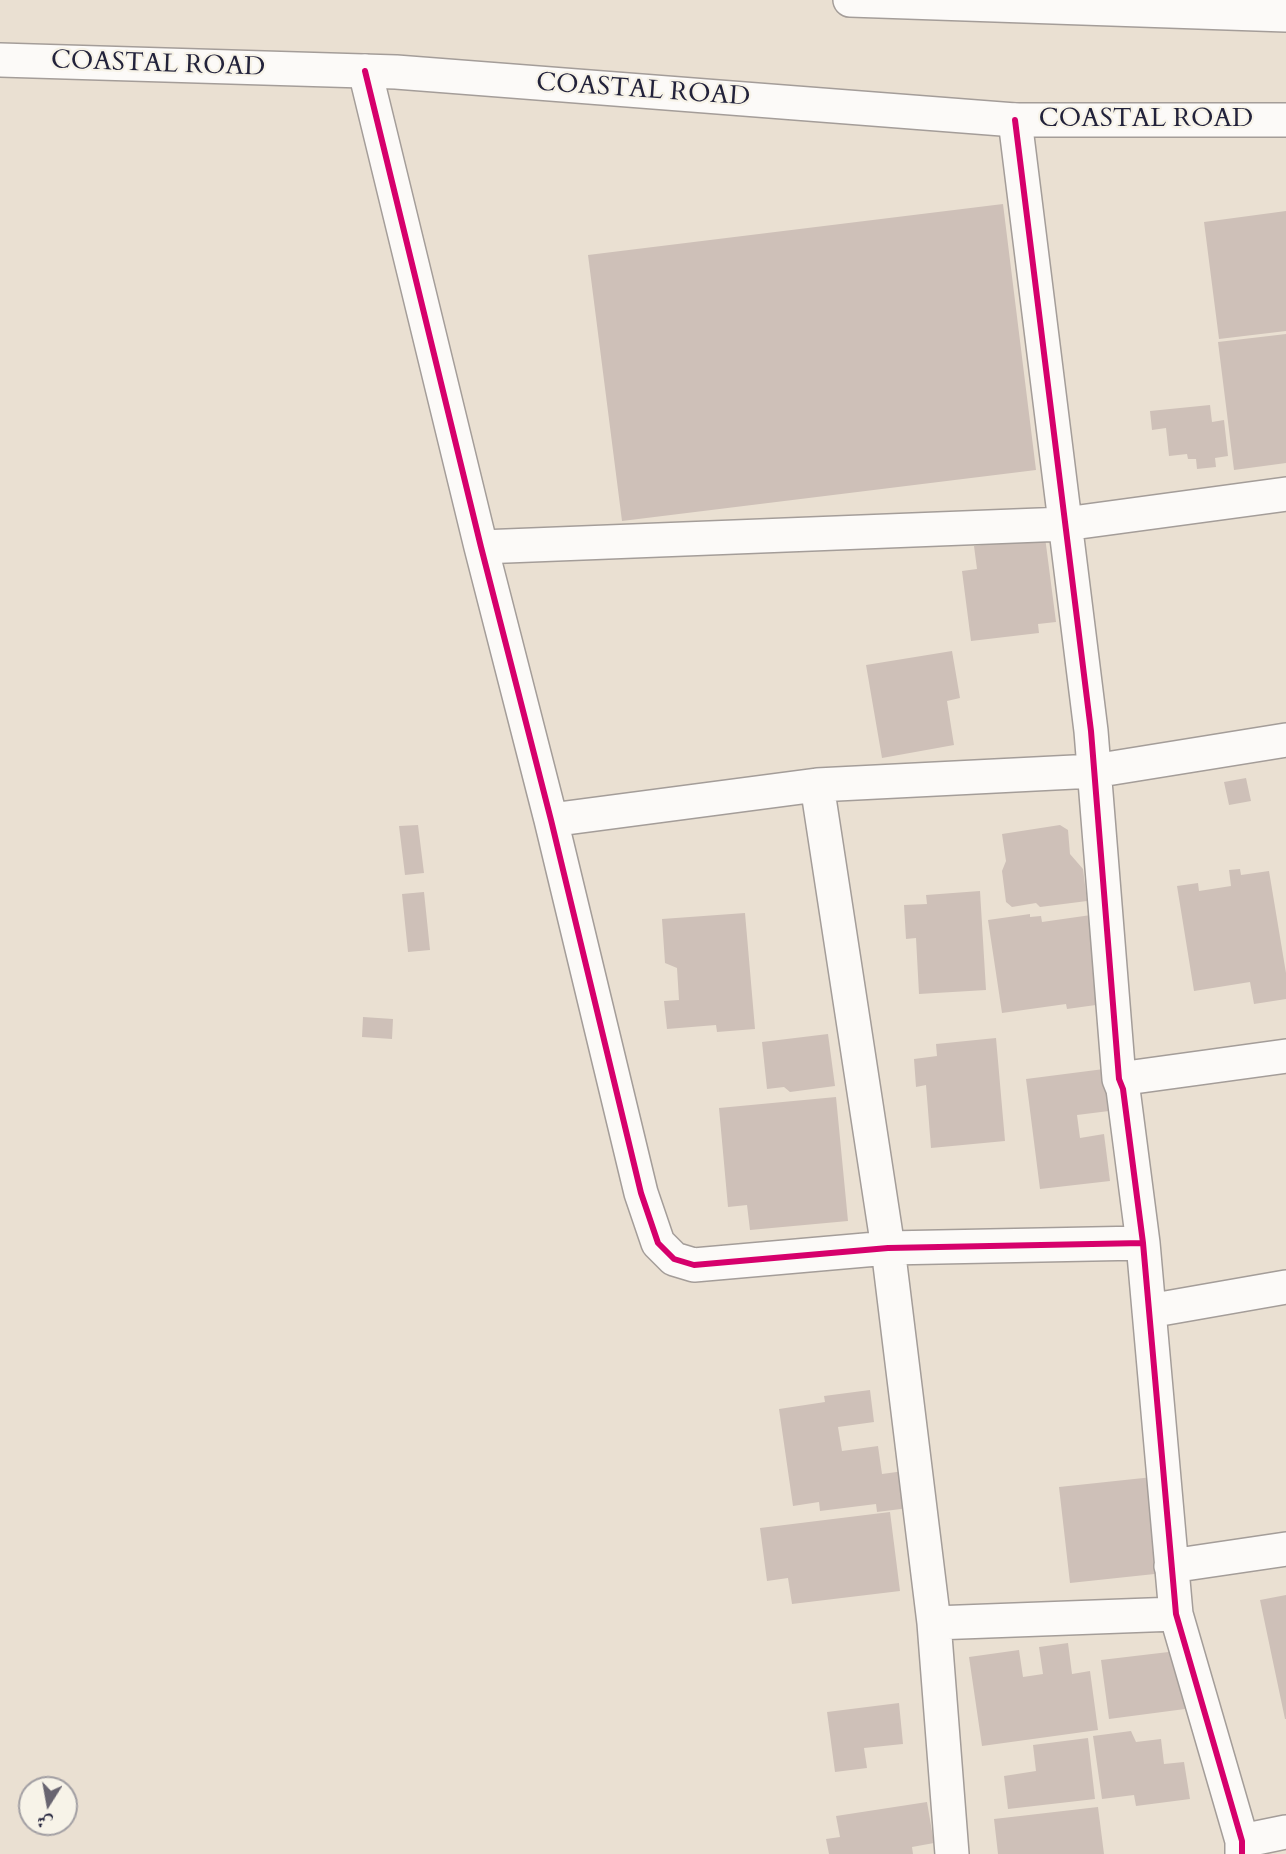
<!DOCTYPE html>
<html>
<head>
<meta charset="utf-8">
<style>
  body { margin:0 }
  #map { position:relative; width:1286px; height:1854px; overflow:hidden; background:#eae0d2; font-family:Cardo,Amiri,serif }
  canvas { display:block }
  .north { position:absolute; left:18px; top:1776px; width:60px; height:60px; box-sizing:border-box; background:#f7f3e8; border:2px solid #a29fa3; border-radius:50%; rotate:191deg; font-size:16px; font-weight:700; line-height:24px; text-align:center; color:#22223b }
  .north::after { content:''; display:block; margin:auto; width:21px; height:27px; background:#686470; clip-path:polygon(50% 0,100% 100%,50% 72%,0 100%) }
</style>
</head>
<body>
<div id="map">
<canvas width="1286" height="1854"></canvas>
<div class="north">ش</div>
</div>
<script>
const context = document.querySelector('canvas').getContext('2d');
context.lineJoin = 'round';
function fillPath(path, color) {
  context.fillStyle = color;
  context.fill(path, 'evenodd');
}
function stroke(path, color, width, dash) {
  context.strokeStyle = color;
  context.lineWidth = width;
  context.lineCap = dash ? 'butt' : 'round';
  context.setLineDash(dash || []);
  context.stroke(path);
}
function write(font, color, halo, rows, align = 'center') {
  context.font = font + ' Cardo,serif';
  context.lineWidth = 4.5;
  context.setLineDash([]);
  context.textBaseline = 'middle';
  context.strokeStyle = halo;
  context.fillStyle = color;
  for (const [text, x, y, turn = 0] of rows) {
    context.save();
    context.translate(x, y);
    context.rotate((+turn || 0) * Math.PI / 180);
    context.textAlign = isNaN(turn) ? turn : align;
    if (halo) context.strokeText(text, 0, 0);
    context.fillText(text, 0, 0);
    context.restore();
  }
}
fillPath(new Path2D(`
  M1003 204 1036 470 622 521 588 255Z
  M1286 211V331L1219 339 1204 222Z
  M1286 334V463L1234 470 1218 342Z
  M1210 405 1212 422 1224 420 1228 456 1215 458 1216 467 1197 469 1196 459H1188L1187 454 1169 456 1166 428 1152 430 1150 411Z
  M1045 537 1056 622 1038 624 1039 633 971 641 962 571 977 569 974 546Z
  M952 651 960 698 947 701 954 745 882 758 866 665Z
  M1246 778 1251 801 1229 805 1224 782Z
  M418 825 424 873 405 875 399 826Z
  M1060 825 1068 830 1070 854 1083 869 1087 901 1040 907 1036 903 1012 907 1006 902 1002 871 1006 861 1002 834Z
  M1240 869 1241 875 1269 871 1286 973V999L1254 1004 1250 982 1194 991 1177 886 1198 883 1199 891 1231 886 1229 870Z
  M980 891 986 990 919 994 916 938 906 939 904 905 927 904 926 895Z
  M424 892 430 950 408 952 402 894Z
  M745 913 755 1029 717 1032 716 1025 667 1029 664 1001 679 1000 677 968 665 963 662 919Z
  M1030 914V917L1041 916 1042 922 1098 914 1103 1004 1067 1009 1066 1004 1002 1013 988 920Z
  M363 1017 393 1019 392 1039 362 1037Z
  M828 1034 835 1086 790 1092 784 1087 767 1089 762 1042Z
  M996 1038 1005 1141 931 1148 926 1085 916 1087 914 1059 937 1056 936 1044Z
  M1104 1069 1109 1111 1077 1115 1080 1138 1104 1134 1110 1181 1040 1189 1026 1079Z
  M836 1097 848 1221 750 1230 747 1205 728 1207 719 1108Z
  M870 1390 874 1422 838 1427 842 1451 878 1446 882 1474 904 1471 909 1508 877 1512 876 1504 820 1511 819 1502 793 1506 779 1409 825 1402 824 1396Z
  M1153 1477 1164 1573 1070 1583 1059 1487Z
  M890 1512 900 1591 792 1604 788 1578 767 1581 760 1528Z
  M1286 1595V1719H1285L1260 1600Z
  M1068 1643 1072 1674 1090 1671 1098 1730 982 1746 969 1657 1019 1650 1023 1677 1043 1674 1039 1647Z
  M1177 1651 1185 1709 1109 1719 1101 1660Z
  M899 1703 903 1744 864 1748 867 1768 835 1772 827 1712Z
  M1131 1731 1136 1742 1161 1739 1164 1764 1184 1762 1190 1799 1136 1806 1134 1795 1102 1799 1093 1736Z
  M1088 1738 1095 1799 1008 1809 1004 1776 1036 1771 1033 1745Z
  M927 1802 934 1843 912 1847 913 1854H829L826 1839 840 1837 836 1816Z
  M1098 1807 1104 1854H998L994 1819Z`), '#cec0b8');
const street = new Path2D(`
  M365 71 481 547 551 820 641 1193 658 1243 674 1259 694 1265 888 1248 1143 1243
  M1015 120 1091 731 1119 1079 1123 1089 1143 1243 1176 1614 1242 1841V1854
  M481 547 1065 524 1286 494
  M817 785 888 1248 934 1623 952 1854
  M551 820 817 785 1094 771 1286 740
  M1119 1079 1286 1056
  M1149 1311 1286 1287
  M1171 1566 1286 1549
  M934 1623 1176 1614
  M1242 1841 1286 1832`);
const highway = new Path2D(`
  M850 0 1286 15
  M0 60 396 72 1015 120H1286`);
stroke(street, '#a49d99', 36);
stroke(highway, '#a49d99', 36);
stroke(street, '#fcfaf8', 33);
stroke(highway, '#fcfaf8', 33);
stroke(new Path2D(`
  M365 71 481 547 551 820 641 1193 658 1243 674 1259 694 1265 888 1248 1143 1243
  M1015 120 1091 731 1119 1079 1123 1089 1143 1243 1176 1614 1242 1841V1854`), '#d6006c', 6);
write('26px', '#22223b', '#f7f3e8', [
  ["COASTAL ROAD",158,65,2],
  ["COASTAL ROAD",643,91,4],
  ["COASTAL ROAD",1146,120]
]);
</script>
</body>
</html>
